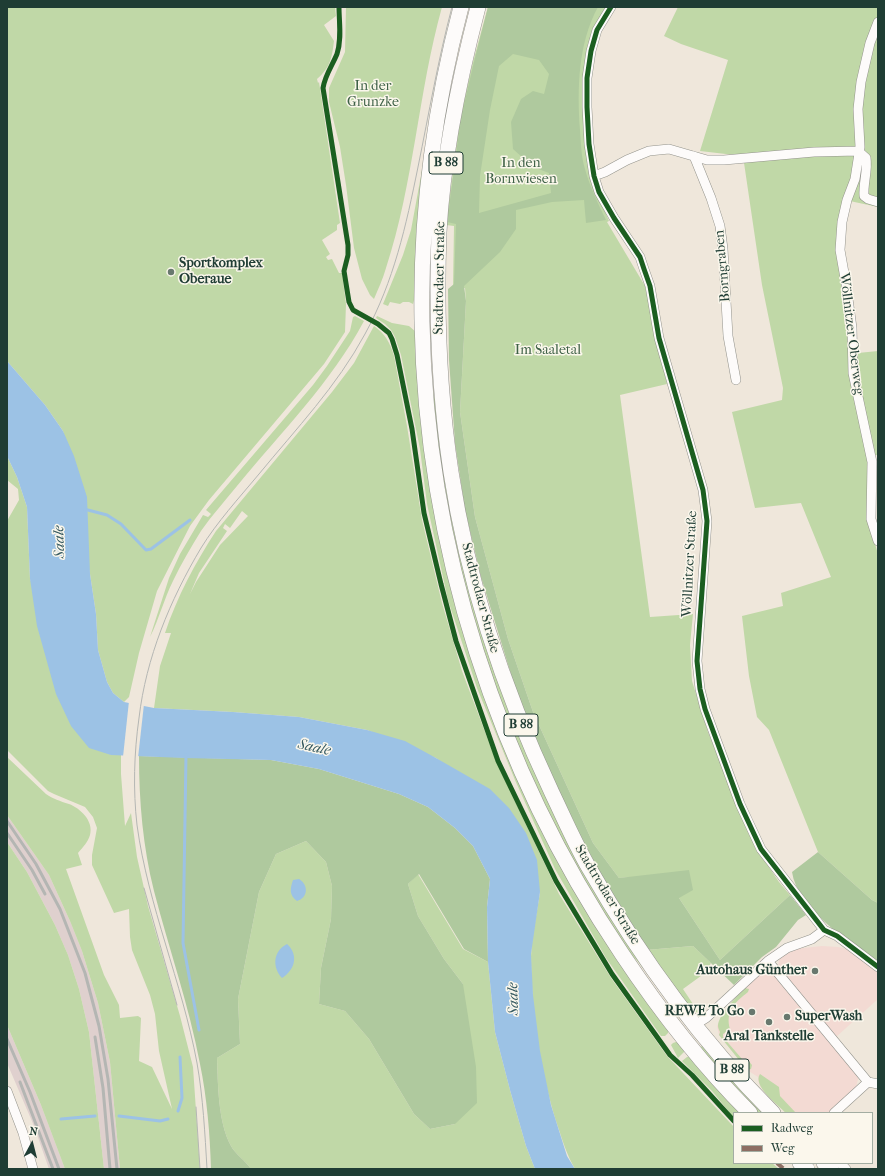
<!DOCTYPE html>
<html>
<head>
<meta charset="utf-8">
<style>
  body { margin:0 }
  #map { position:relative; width:885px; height:1176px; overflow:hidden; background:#efe7db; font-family:"IM FELL French Canon",serif }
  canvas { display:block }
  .frame { position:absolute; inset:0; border:8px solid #1f3d34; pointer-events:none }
  .legend { position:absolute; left:733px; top:1112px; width:140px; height:52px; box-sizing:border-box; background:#fbf7ec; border:1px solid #a3ada2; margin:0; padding:5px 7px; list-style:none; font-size:12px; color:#1f3d34 }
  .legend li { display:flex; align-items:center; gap:8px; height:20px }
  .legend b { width:20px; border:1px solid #a3ada2 }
  .north { position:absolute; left:12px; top:1124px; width:40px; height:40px; -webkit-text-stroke:3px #fbf7ec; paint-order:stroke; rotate:7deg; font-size:11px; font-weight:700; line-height:16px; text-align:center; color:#1f3d34 }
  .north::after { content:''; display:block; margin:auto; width:14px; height:18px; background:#1f3d34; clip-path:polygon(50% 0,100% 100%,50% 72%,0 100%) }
</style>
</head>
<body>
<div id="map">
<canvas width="885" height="1176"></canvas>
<div class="frame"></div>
<ul class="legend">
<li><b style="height:5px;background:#1b5e20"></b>Radweg</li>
<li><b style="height:5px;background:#8d6e63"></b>Weg</li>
</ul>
<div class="north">N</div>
</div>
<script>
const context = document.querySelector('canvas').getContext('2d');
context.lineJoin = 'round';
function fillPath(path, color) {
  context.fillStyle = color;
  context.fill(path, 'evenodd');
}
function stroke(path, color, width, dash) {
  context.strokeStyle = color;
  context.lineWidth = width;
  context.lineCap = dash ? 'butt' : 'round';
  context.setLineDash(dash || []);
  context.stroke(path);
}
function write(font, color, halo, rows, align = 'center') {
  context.font = font + ' "IM FELL French Canon",serif';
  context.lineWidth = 3;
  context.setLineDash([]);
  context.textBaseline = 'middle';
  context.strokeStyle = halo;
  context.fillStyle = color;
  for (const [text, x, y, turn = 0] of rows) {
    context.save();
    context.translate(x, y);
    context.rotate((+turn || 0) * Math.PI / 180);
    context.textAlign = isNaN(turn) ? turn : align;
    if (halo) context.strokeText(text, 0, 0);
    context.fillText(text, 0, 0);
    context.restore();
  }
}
fillPath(new Path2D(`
  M822 946 838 947 847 949 878 970V999L835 1038 778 967 779 960 785 954 794 949Z
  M763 970 772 973 858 1075V1079L856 1088 830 1113H786L762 1089 759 1084 758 1077 747 1070 719 1035 717 1026 730 1005 740 993Z`), '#f3dad3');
fillPath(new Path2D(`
  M7 815 49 875 70 921 82 951 98 1003 110 1062 120 1169H104L89 1032 79 989 68 955 55 925 27 872 7 842Z
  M7 1025 41 1105 65 1169H49L34 1126 7 1063Z`), '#dfd0ce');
fillPath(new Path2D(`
  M7 7H335L336 16 324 25 334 41C332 58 330 68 317 79L318 83 319 82 340 223 337 225V230L322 240 330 254 326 257 328 260 332 259 339 273H342L346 304 345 332 324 364 209 500 190 526 157 591 139 653 129 697 124 702 113 693 107 682 98 650 96 614 90 574 63 431 45 405 7 361Z
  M346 7H442C418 93 414 183 386 268 383 279 378 289 374 299L370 295 362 279 354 248 346 185 340 147 329 102V88L345 52Z
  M488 7H607L603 13 585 101 603 207 609 221 607 222 645 286 667 384 620 395 650 617 693 614 690 645 692 681 708 732 737 805 758 851 779 882 790 895 720 960 679 898 633 877 619 878 593 843 533 712 508 639 475 517 460 412 466 301 465 288 453 287 454 226 446 225 460 118 473 62Z
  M678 7H878V207L845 200 840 217 849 326 848 354 878 351V455H867L868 477 867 517 878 554V903L872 900 818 852 769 730 757 717 749 676 742 616 783 606 781 593 831 577 801 503 755 508 732 412 782 400 783 388 762 285 743 156 700 151 728 60 681 44 664 36Z
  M431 121 415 296 413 304 409 302H403L400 304 390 302 388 306 383 304 403 255 411 230Z
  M355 316 364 321C331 383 281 432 237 486 225 501 212 515 201 531 191 547 181 564 173 581 164 599 159 619 150 637L169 578 180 554 203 515 208 517 211 514 206 510 313 385 327 366 350 331 353 317Z
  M377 316 392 323 409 326 416 332 428 460 520 781 668 1027V1033L665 1036H661L606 958 555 869 515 780 477 688 448 600 427 504 420 449 401 355 395 337 391 330 385 324 376 318Z
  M374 326C385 334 390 342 394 356L407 426 422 520 442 603 462 671 496 761 559 894 611 978 667 1056 734 1127V1163H772L779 1169H575C567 1155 563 1142 558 1127 541 1076 531 1009 531 956 532 935 537 913 540 892L443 763 436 758 367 730 299 717 233 712 154 708 160 666 171 633H165C177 597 195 563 216 531L332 392 354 363ZM242 511 248 516 220 545 196 582 190 594 199 573 227 531 223 528 225 524 230 528Z
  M432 388 437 406 489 648 679 1017 639 963 627 950 568 853 523 758 486 661 463 582 446 508 433 411Z
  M7 456 17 477 27 507 30 579 111 755H121V774L125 826 131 813 137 857 148 906 180 1016 193 1067 200 1169H120L110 1062 98 1003 82 951 70 921 49 875 7 815V757L46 794C53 799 60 801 69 804 80 808 94 821 90 835 88 842 83 847 78 853L82 865 66 869 104 975 119 1005 120 1018 138 1016 141 1018 139 1061 152 1067 172 1109 159 1051 155 1014 150 995 132 950 130 937 129 909 114 913 92 865V855L97 828 93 817 85 807 54 794 48 791 7 750V521L19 500 18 489 7 480Z
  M306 841 326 862 332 886 331 919 321 968 319 1004 345 1011 369 1039 414 1114 430 1129 455 1124 463 984 444 959 418 916 408 884 418 874 463 949 488 962 495 1032 510 1090 526 1146 535 1169H251C246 1161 235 1154 231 1146 218 1122 218 1085 217 1058L240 1044 238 999 259 892 276 854Z
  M7 842 27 872 55 925 68 955 79 989 89 1032 104 1169H65L41 1105 7 1025Z
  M693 946 711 963 705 973 683 989 697 1010 704 1012C699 1014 696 1012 692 1010L646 950Z
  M745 988 749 989 748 992C735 1002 725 1012 730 1029L723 1034V1037L742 1059H747L752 1065 751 1069 747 1070 719 1035 720 1032C719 1030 718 1028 718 1026 718 1015 738 995 745 988Z
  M676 1042 682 1044 686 1050 678 1058 671 1045 673 1043Z
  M704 1045 764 1113H758L699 1048Z
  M691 1056 741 1113H734V1118L712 1091 682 1061 687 1057Z
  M760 1074 779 1087 780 1096 796 1113H786C778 1105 752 1086 760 1074Z`), '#c0d8a7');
fillPath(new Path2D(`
  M488 7H598C578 43 577 89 580 130 581 143 581 156 585 169 590 187 598 203 606 220L586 223 584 200 552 202 516 210V229L500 252 464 286 466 301 460 412 475 517 508 639 533 712 593 843 619 878 689 870 693 890 679 898 720 960 790 895 806 915 798 920 776 947 762 957 734 985 693 946 646 950 575 833 523 713 481 577 465 510 455 443 449 360 448 289 454 284 456 224 447 222 461 117 474 62ZM513 54 539 60 549 74 544 94 533 91 521 99 511 122 513 149 533 167 549 173 551 193 479 213 480 176 490 110 499 66Z
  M139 756 271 760 319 769 399 794 428 807 455 828 473 846 490 879 487 907 488 962 464 949 419 874 408 884 418 916 444 959 463 984 476 1067 477 1103 455 1124 430 1129 414 1114 369 1039 345 1011 319 1004 321 968 331 919 332 886 326 862 306 841 276 854 259 892 238 999 240 1044 217 1058C218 1085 218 1122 231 1146 235 1154 246 1161 251 1169H211C210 1134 207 1098 200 1064 189 1005 169 949 154 891 143 847 139 802 139 756Z
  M818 852 872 900 878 903V964C851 943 797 908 792 872Z`), '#afc99e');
fillPath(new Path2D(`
  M7 361 45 405 63 431 74 456 87 497 90 574 96 614 98 650 107 682 113 693 124 702 154 708 233 712 299 717 367 730 405 741 436 758 490 789 509 808 526 833 537 860 540 892 531 954 533 995 540 1051 551 1105 567 1156 575 1169H535L526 1146 510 1090 495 1032 488 962 487 907 490 879 473 846 455 828 428 807 399 794 319 769 271 760 184 758 111 755 89 748 71 726 56 694 37 626 30 579 27 507 17 477 7 456Z
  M299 879C309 885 308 898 297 901 289 895 290 889 293 880Z
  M287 944C299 955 295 970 282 978 272 967 273 951 287 944Z`), '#9cc2e5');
fillPath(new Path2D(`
  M129 701 144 704 138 758 123 757Z`), '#efe7db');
stroke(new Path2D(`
  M84 509 107 515 121 524 146 550 151 549 190 520
  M186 755 183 943 199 1030
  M178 1111 182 1098 180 1057
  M119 1116 160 1121 168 1119
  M61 1119 95 1116`), '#9cc2e5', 3);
const street = new Path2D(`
  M611 7 597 30 591 51 587 78V107L589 144 594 176 599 192 614 218 640 257 644 269 650 286 659 338 703 490 707 521 697 661 700 689 705 709 740 804 761 849 824 930 837 936 878 967
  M878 22 870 43 861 82 858 109 860 147 855 179 847 200 842 222 840 250 846 284 852 328 853 373 872 462 871 519 878 541
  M694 156 711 198 720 226 723 249 728 336 736 380
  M594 176 605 172 627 160 649 151 669 149 707 160H724L814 152 858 151 866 158C868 171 863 183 864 196L868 199 878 202
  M768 961 868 1082 878 1084
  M695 1025 706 1018 768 961 787 948 812 939 824 930
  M7 1091 23 1133 33 1169
  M834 1113 868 1082
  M840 1163 846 1169`);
const primary = new Path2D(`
  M461 7C434 109 420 216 422 322 426 546 497 768 622 954 660 1011 702 1065 750 1113
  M478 7C459 80 443 156 439 232 436 312 439 393 451 472 468 584 504 691 552 793 564 818 575 844 589 868 640 957 701 1041 773 1113
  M800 1163 807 1169
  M824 1163 831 1169`);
stroke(street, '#93938c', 10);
stroke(primary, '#93938c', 16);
stroke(street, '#fdfbfa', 9);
stroke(primary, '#fdfbfa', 15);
stroke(new Path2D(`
  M144 888 177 1005
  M196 1107 200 1169
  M207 1169C205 1134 203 1097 197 1063 182 982 148 906 137 825 133 790 134 753 139 718 146 658 170 600 201 548 217 522 239 498 259 474 296 429 337 386 365 334 394 281 406 226 418 167 429 113 438 60 452 7`), '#b4b6b3', 1);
stroke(new Path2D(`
  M7 821 36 864 60 909 85 973 99 1026 108 1079 117 1169
  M7 833 32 870 45 894
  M95 1037 103 1088 110 1169
  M7 1039 30 1092 59 1169
  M20 1082 53 1169`), '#b4b6b3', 3);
stroke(new Path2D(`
  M777 1163 784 1169`), '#8d6e63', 4, [8, 4]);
stroke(new Path2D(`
  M339 7C339 22 342 39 337 54 332 66 325 75 323 88L348 245V255L344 271 349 302 353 310 378 324 389 333 392 339 397 355 412 429 424 513 441 584 456 641 498 761 556 881 612 974 670 1055 692 1075 734 1121
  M611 7 597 30 591 51 587 78V107L589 144 594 176 599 192 614 218 640 257 644 269 650 286 659 338 703 490 707 521 697 661 700 689 705 709 740 804 761 849 824 930 837 936 878 967`), '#1b5e20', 5);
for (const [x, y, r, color] of [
  [171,272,4,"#68786e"],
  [815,971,4,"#68786e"],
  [752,1012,4,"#68786e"],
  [787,1017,4,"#68786e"],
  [769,1022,4,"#68786e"]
]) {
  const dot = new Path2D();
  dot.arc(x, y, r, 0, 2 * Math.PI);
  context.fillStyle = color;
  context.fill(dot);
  stroke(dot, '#fbf7ec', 1.5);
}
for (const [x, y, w] of [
  [446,163,34],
  [521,725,34],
  [732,1070,34]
]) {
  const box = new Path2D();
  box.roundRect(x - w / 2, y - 11, w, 22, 3);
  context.fillStyle = '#fbf7ec';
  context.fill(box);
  stroke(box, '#1f3d34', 1);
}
write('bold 13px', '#1f3d34', null, [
  ["B 88",446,163],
  ["B 88",521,725],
  ["B 88",732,1070]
]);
write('14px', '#3e6146', '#fbf7ec', [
  ["In der",373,87],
  ["Grunzke",373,103],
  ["In den",521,164],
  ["Bornwiesen",521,180],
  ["Im Saaletal",548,351]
]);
write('bold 14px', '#1f3d34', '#fbf7ec', [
  ["Sportkomplex",179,264],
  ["Oberaue",179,280],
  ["Autohaus Günther",807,971,"right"],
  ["REWE To Go",744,1012,"right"],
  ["SuperWash",795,1017],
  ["Aral Tankstelle",769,1037,"center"]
], 'left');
write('14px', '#1f3d34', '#fbf7ec', [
  ["Borngraben",723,266,-95],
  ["Stadtrodaer Straße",440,278,-89],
  ["Wöllnitzer Oberweg",851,334,83],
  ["Wöllnitzer Straße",690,564,-87],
  ["Stadtrodaer Straße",480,598,75],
  ["Stadtrodaer Straße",607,895,59]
]);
write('italic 15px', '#365a61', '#fbf7ec', [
  ["Saale",60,542,-92],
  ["Saale",314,748,12],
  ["Saale",514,999,-92]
]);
</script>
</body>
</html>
